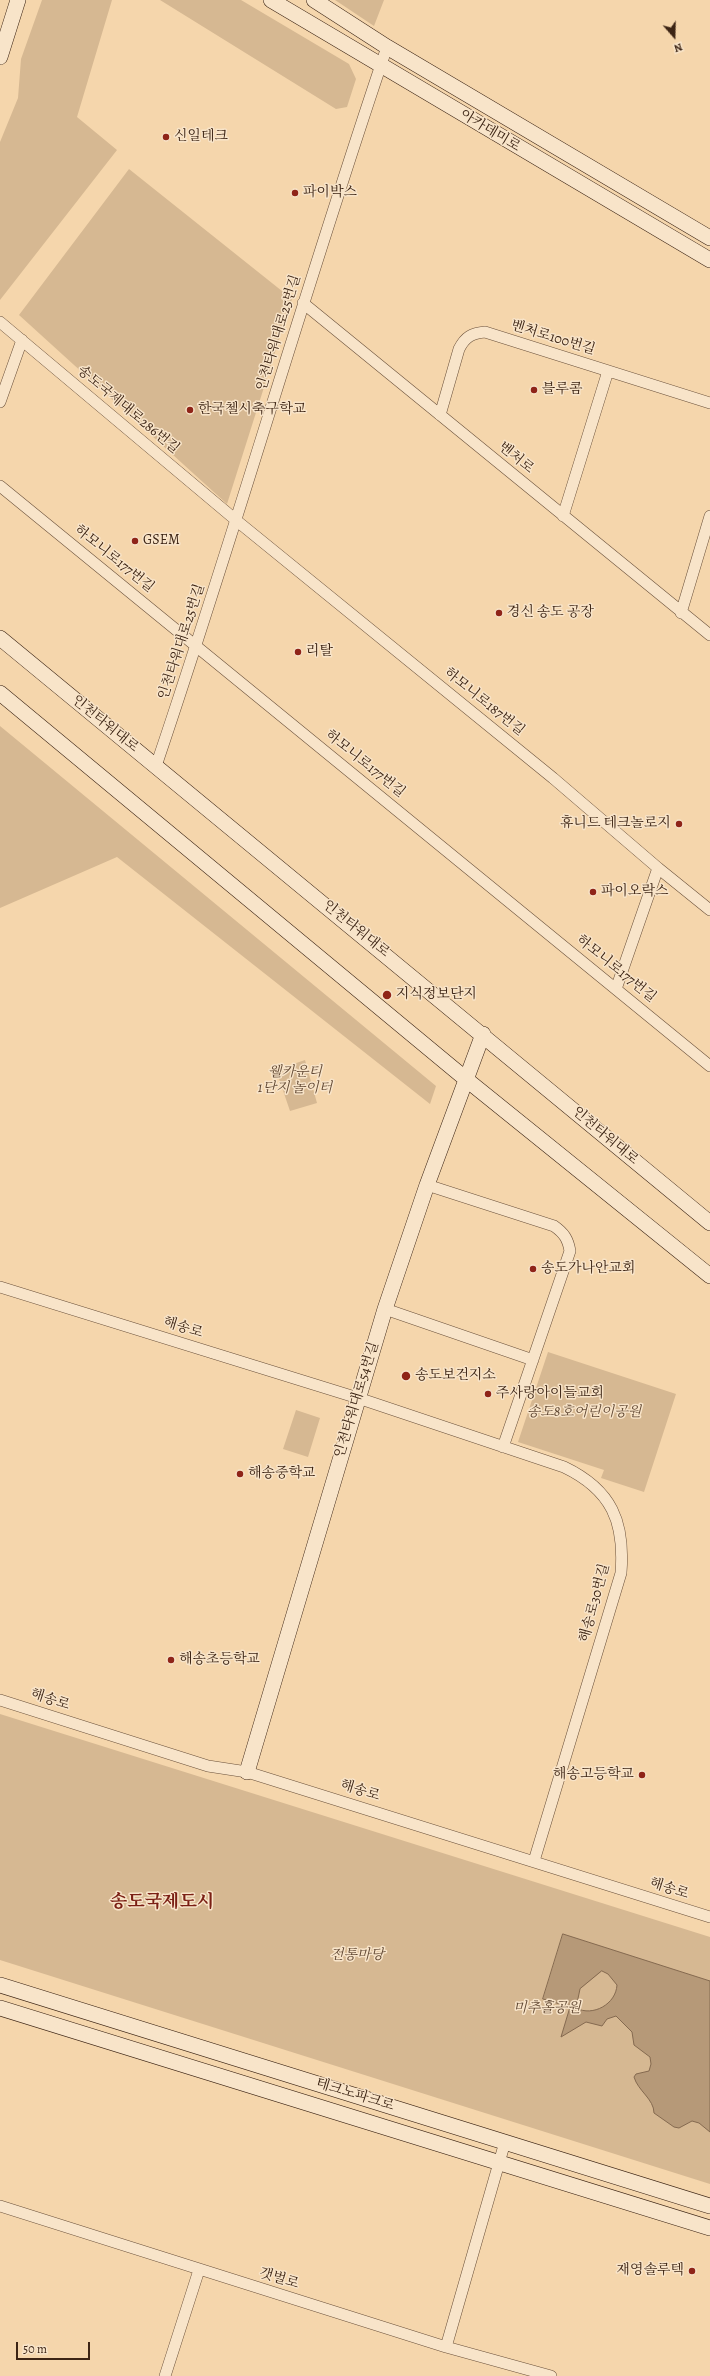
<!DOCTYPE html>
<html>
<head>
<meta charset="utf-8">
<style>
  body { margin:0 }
  #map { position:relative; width:710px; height:2376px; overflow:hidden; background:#f5d6ac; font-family:Alegreya,serif }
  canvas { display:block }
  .north { position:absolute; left:654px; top:16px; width:40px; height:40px; -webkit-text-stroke:3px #f8e4c9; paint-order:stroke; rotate:160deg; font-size:11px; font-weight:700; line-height:16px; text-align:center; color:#3c2414 }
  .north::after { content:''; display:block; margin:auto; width:14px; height:18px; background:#3c2414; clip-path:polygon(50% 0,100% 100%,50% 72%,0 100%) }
  .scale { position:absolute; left:16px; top:2342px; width:74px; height:18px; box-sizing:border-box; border:2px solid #3c2414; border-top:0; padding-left:5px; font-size:12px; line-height:14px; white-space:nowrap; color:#3c2414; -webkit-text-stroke:3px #f8e4c9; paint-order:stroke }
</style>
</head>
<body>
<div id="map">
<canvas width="710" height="2376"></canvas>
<div class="north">N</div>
<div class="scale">50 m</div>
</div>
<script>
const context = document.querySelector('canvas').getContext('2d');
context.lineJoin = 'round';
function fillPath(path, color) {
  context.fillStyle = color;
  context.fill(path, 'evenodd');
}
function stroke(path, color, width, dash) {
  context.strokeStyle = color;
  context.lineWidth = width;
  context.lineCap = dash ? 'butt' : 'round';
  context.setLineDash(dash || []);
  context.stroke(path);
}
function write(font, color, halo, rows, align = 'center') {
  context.font = font + ' Alegreya,"Noto Serif KR",serif';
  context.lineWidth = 3;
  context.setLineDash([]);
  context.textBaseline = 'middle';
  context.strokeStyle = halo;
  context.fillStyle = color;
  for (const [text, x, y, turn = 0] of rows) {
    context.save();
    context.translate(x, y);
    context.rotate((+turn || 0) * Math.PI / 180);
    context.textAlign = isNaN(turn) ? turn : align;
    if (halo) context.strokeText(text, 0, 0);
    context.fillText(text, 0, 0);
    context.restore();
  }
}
fillPath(new Path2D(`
  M42 0H112L77 117 117 150 0 300V142L18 98 21 59Z
  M160 0H241L349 64 356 79 347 107 336 109Z
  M335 0H384L374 26Z
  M129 169 292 299 227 504 19 315Z
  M0 726 436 1086 430 1104 117 857 0 908Z
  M305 1060 317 1103 290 1111 276 1070Z
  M548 1352 676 1394 644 1492 601 1478 604 1470 518 1442Z
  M296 1410 320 1418 308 1457 283 1449Z
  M0 1714 710 1937V2184L0 1960Z`), '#d6b892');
const water = new Path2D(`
  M563 1934 710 1981V2132L699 2123 692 2121 679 2128 674 2127 654 2113C654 2099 638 2091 634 2077L636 2074 649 2071 651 2064 650 2057 634 2045 632 2032 616 2016 607 2019 602 2026 586 2022 561 2037 570 2007 543 1999ZM602 1971 608 1974 617 1985C616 2004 593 2017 576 2008L580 1989Z`);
fillPath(water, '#b69978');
stroke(water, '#856a50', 1);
const street = new Path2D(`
  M303 303 710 635
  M0 322 237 521 553 778 658 868 710 910
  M0 402 22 340
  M440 415 459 349C465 337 472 333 485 332L710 403
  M0 486 710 1066
  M563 516 608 371
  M681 613 710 516
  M156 766C237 527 306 285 387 47
  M616 989 658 868
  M427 1185 554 1226C564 1233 568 1239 570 1251L503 1447
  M0 1287 358 1398 564 1467C612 1490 625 1522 621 1573L534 1861
  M385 1309 533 1360
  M0 1700 208 1766 247 1772 710 1917
  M0 2206 446 2347 551 2376
  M446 2347 505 2142
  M165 2376 199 2270`);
const secondary = new Path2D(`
  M271 0 710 260
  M314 0 387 47 710 238
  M0 57 18 0
  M0 638 710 1223
  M0 693 467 1080 710 1276
  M247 1772 385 1309 427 1185 483 1034
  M0 1985 710 2206
  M0 2008 710 2228`);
stroke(street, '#6a503a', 12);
stroke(secondary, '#3c2414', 16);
stroke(street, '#f8e4c9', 11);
stroke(secondary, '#f8e4c9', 15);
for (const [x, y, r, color] of [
  [166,137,4,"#8f2418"],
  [295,193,4,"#8f2418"],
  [534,390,4,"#8f2418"],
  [190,410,4,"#8f2418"],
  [135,541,4,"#8f2418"],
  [499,613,4,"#8f2418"],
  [298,652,4,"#8f2418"],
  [679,824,4,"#8f2418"],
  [593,892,4,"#8f2418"],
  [387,995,5,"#8f2418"],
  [533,1269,4,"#8f2418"],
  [406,1376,5,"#8f2418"],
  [488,1394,4,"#8f2418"],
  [240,1474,4,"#8f2418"],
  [171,1660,4,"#8f2418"],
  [642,1775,4,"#8f2418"],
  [692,2271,4,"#8f2418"]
]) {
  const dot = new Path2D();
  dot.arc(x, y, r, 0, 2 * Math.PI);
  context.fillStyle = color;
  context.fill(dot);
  stroke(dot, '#f8e4c9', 1.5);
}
write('14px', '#3c2414', '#f8e4c9', [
  ["아카데미로",490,131,31],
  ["인천타워대로25번길",279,333,-73],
  ["벤처로100번길",553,338,17],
  ["송도국제대로286번길",128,410,40],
  ["벤처로",516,458,39],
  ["하모니로177번길",114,559,39],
  ["인천타워대로25번길",182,642,-72],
  ["하모니로187번길",484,702,39],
  ["인천타워대로",105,724,39],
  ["하모니로177번길",365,764,39],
  ["인천타워대로",356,929,39],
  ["하모니로177번길",616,969,39],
  ["인천타워대로",605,1136,40],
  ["해송로",183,1328,17],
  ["인천타워대로54번길",357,1400,-73],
  ["해송로30번길",595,1603,-75],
  ["해송로",50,1700,18],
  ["해송로",360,1791,17],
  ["해송로",669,1889,18],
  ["테크노파크로",355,2095,17],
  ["갯벌로",279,2279,17]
]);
write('14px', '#3c2414', '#f8e4c9', [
  ["신일테크",174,137],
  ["파이박스",303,193],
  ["블루콤",542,390],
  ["한국첼시축구학교",198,410],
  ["GSEM",143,541],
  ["경신 송도 공장",507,613],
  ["리탈",306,652],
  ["휴니드 테크놀로지",671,824,"right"],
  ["파이오락스",601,892],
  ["지식정보단지",396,995],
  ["송도가나안교회",541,1269],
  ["송도보건지소",415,1376],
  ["주사랑아이들교회",496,1394],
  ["해송중학교",248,1474],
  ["해송초등학교",179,1660],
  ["해송고등학교",634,1775,"right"],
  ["재영솔루텍",684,2271,"right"]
], 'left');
write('italic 14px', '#624934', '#f8e4c9', [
  ["웰카운티",295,1073],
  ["1단지 놀이터",295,1089],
  ["송도8호어린이공원",584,1413],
  ["전통마당",357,1956],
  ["미추홀공원",547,2009]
]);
write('bold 18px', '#7a1f14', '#f8e4c9', [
  ["송도국제도시",162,1903]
]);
</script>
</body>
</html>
